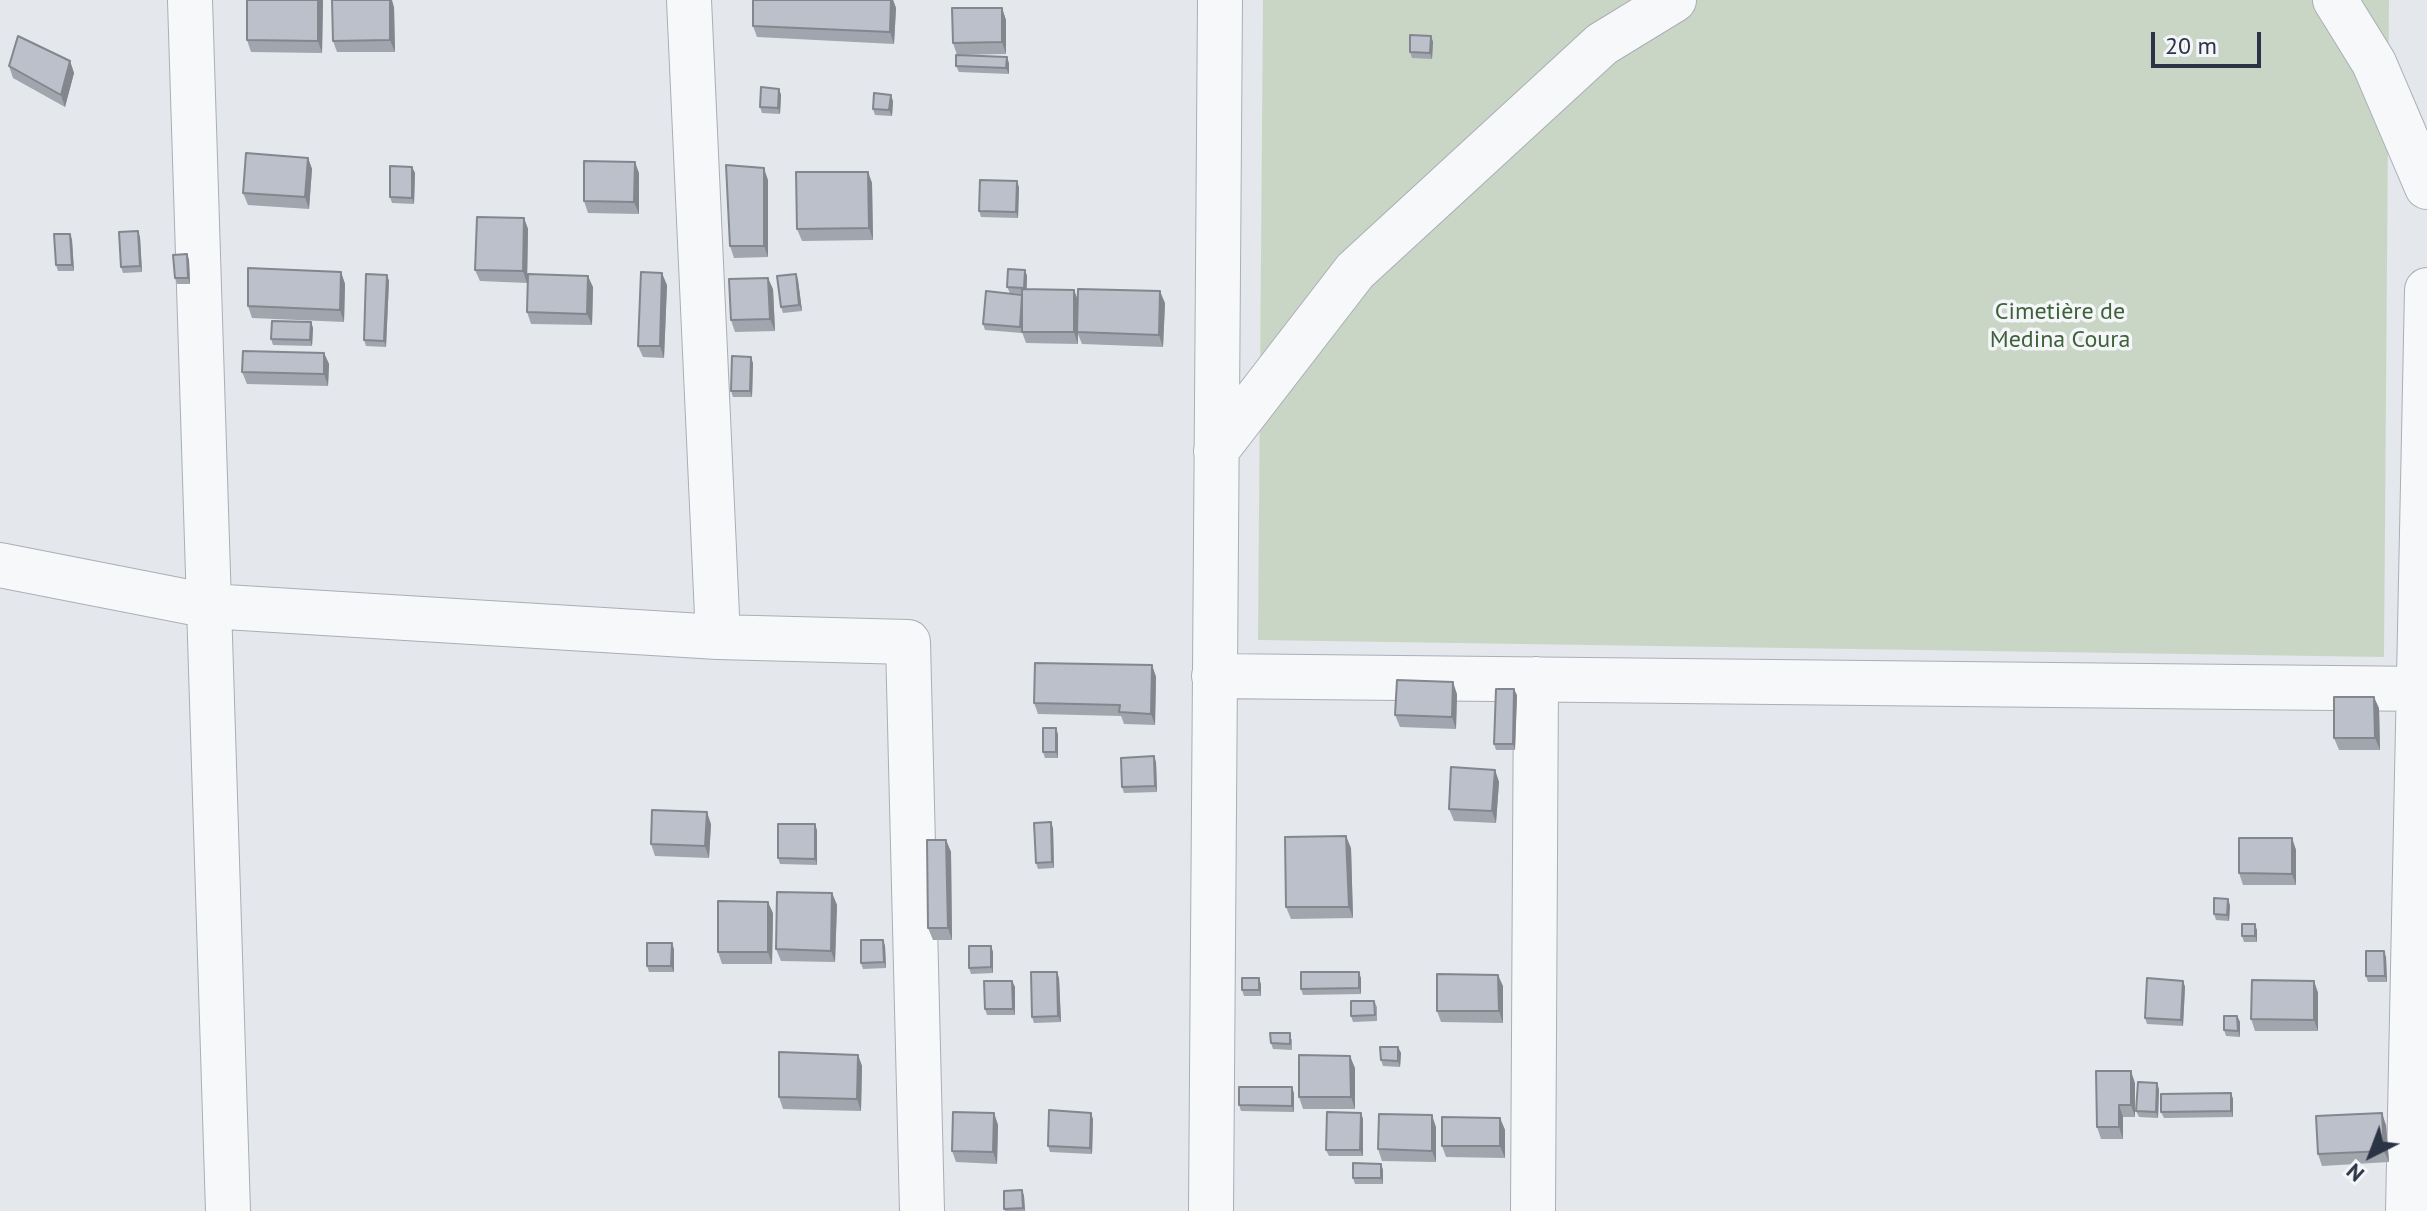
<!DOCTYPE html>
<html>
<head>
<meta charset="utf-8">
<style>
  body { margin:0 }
  #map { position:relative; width:2427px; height:1211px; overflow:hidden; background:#e4e7ec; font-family:"PT Sans",sans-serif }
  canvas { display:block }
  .north { position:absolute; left:2331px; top:1115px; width:80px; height:80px; -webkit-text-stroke:6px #f4f6f9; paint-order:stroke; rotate:222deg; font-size:22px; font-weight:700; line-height:32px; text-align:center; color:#2b3445 }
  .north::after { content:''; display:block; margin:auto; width:28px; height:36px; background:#2b3445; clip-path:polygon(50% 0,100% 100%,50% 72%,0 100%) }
  .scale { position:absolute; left:2151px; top:32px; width:110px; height:36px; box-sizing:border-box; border:4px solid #2b3445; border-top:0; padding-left:10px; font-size:24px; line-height:28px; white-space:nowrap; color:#2b3445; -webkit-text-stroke:6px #f4f6f9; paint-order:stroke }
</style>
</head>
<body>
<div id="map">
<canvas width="2427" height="1211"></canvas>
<div class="north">N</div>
<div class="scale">20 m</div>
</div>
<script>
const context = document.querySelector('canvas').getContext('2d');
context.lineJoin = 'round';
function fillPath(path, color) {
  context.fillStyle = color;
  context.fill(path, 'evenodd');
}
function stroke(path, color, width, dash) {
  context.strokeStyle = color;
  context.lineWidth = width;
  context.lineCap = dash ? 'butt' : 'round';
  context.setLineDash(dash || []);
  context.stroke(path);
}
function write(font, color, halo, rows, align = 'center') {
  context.font = font + ' "PT Sans",sans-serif';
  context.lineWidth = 7;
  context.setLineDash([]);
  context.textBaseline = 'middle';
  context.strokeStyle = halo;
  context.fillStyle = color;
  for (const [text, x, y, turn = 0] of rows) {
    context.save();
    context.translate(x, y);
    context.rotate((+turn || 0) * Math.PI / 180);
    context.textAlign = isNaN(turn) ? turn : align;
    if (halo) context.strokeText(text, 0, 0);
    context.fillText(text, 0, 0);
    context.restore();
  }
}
fillPath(new Path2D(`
  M1263 0H2389L2384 657 1258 640Z`), '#c9d6c5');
const minor = new Path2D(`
  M190 0 228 1211
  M689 0 718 637
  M2335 0 2374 63 2427 187
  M1216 451 1355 271 1602 44 1674 0
  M0 565 209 606 718 637 908 642 922 1211
  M1214 676 2427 689
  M1211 1211 1220 0
  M1533 1211 1536 679
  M2408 1211 2427 290`);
stroke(minor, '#a9aeb7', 46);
stroke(minor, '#f7f8fa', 44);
fillPath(new Path2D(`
  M247 0H323L322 53 251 52 247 40Z
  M753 0H893L896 8 894 44 757 37 753 26Z
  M394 7 395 52H337L333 41Z
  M1002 8 1006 20V54L957 55 953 43Z
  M1431 36 1433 42 1432 59 1412 58 1410 52Z
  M70 61 74 73 65 107 13 78 9 66Z
  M1009 63V74L959 72 956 66Z
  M779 89 781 95 780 114 762 113 760 107Z
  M893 101 892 116 875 115 873 109Z
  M308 158 312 169 309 209 248 205 243 193Z
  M412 167 415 173 414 204 392 203 390 197Z
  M868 172 872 183 873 240 802 241 797 229Z
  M639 173V214L588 213 584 201Z
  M768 180V257L734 258 730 246Z
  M1019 187 1018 218 981 217 979 211Z
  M524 218 528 229 527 283 480 281 475 270Z
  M70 234 72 240 74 271H58L56 265Z
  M140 237 142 272 123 273 121 267Z
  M187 254 189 260 190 284H177L175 278Z
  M1025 270 1027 276V289L1074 290 1078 300 1165 303 1163 347 1082 344 1078 334V344L1026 343 1022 332V333L985 330 983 324 1022 295V294L1010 293 1007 287Z
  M341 272 345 284 344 322 252 318 248 306Z
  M796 274 798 280 802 311 783 313 781 307Z
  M387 275 389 281 386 347 366 346 364 340Z
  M667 285 664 358 643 357 638 346Z
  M593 287 592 325 531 324 527 312Z
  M773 289 775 331 735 332 731 320Z
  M311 322 313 328 312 346 273 345 271 339Z
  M324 353 329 364 328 386 247 384 242 372Z
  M753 363 752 397H733L731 391Z
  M1152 665 1156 677 1155 725 1124 724 1121 716 1038 714 1034 703Z
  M1457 694 1456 729 1400 727 1395 715Z
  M1517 695 1515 750H1496L1494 744Z
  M2379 708 2380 750H2339L2334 738Z
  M1058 734V758H1045L1043 752Z
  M1156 762 1157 792 1124 793 1122 787Z
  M1495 770 1499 782 1496 823 1454 821 1449 809Z
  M711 824 709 858 655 856 651 844Z
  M1053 828 1054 868 1038 869 1036 863Z
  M817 830V865L780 864 778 858Z
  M2292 838 2296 850V885H2243L2239 873Z
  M946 840 951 852 952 940H933L928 928Z
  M1351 848 1353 918 1291 919 1286 907Z
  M832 893 837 905 835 962 781 961 776 949Z
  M2230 905 2229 921 2216 920 2214 914Z
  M773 913 772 964H722L718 952Z
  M2257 930V942H2244L2242 936Z
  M883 940 885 946 886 968 863 969 861 963Z
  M991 946 993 952V973L971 974 969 968Z
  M674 949V972H649L647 966Z
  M2386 957 2387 982H2368L2366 976Z
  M1059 978 1061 1022 1034 1023 1032 1017Z
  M1361 978V994L1303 995 1301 989Z
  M1012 981 1015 987V1015H987L985 1009Z
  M2183 981 2185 987 2183 1026 2147 1024 2145 1018Z
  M2314 981 2318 993V1031H2255L2251 1019Z
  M1261 984V996H1244L1242 990Z
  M1503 986V1023L1441 1022 1437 1011Z
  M1374 1001 1377 1007V1021L1353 1022 1351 1016Z
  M2237 1016 2240 1022V1037L2226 1036 2224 1030Z
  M1292 1039V1050L1273 1049 1271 1043Z
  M1398 1047 1401 1053 1400 1067 1383 1066 1381 1060Z
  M858 1055 862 1066 861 1111 783 1109 779 1097Z
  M1355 1068V1109H1303L1299 1097Z
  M2135 1083V1117H2123V1139H2101L2097 1127Z
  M2159 1089 2158 1118 2139 1117 2136 1111Z
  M1294 1093V1112L1241 1111 1239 1105Z
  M2231 1093 2233 1099V1117L2164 1118 2161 1112Z
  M994 1113 998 1125 997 1164 956 1162 952 1151Z
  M1361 1113 1363 1119V1156H1329L1326 1150Z
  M1500 1118 1505 1130V1158L1446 1157 1442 1146Z
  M1093 1119 1092 1154 1050 1152 1048 1146Z
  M2386 1125 2389 1162 2322 1166 2318 1154Z
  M1436 1127V1162L1382 1161 1378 1149Z
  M1381 1164 1383 1170V1184H1355L1353 1178Z
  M1022 1190 1024 1196 1025 1211H1005L1004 1209Z`), '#a1a5ae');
fillPath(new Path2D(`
  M318 0H323L322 53 318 41Z
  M390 0H392L394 7 395 52 390 40Z
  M891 0H893L896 8 894 44 890 32Z
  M1002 8 1006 20V54L1002 42Z
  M1431 36 1433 42 1432 59 1430 53Z
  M1007 57 1009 63V74L1006 68Z
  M70 61 74 73 65 107 61 95Z
  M779 89 781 95 780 114 778 108Z
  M891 95 893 101 892 116 889 110Z
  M308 158 312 169 309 209 305 197Z
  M635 162 639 173V214L634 202Z
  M412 167 415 173 414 204 412 198Z
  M764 168 768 180V257L764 246Z
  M868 172 872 183 873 240 869 228Z
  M1017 181 1019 187 1018 218 1016 212Z
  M524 218 528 229 527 283 523 271Z
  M138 231 140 237 142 272 140 266Z
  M70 234 72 240 74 271 72 265Z
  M187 254 189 260 190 284 188 278Z
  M1025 270 1027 276 1026 294 1024 288Z
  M341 272 345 284 344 322 340 310Z
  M662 273 667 285 664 358 660 346Z
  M796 274 798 280 802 311 799 305Z
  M387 275 389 281 386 347 384 341Z
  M588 276 593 287 592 325 587 314Z
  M768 278 773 289 775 331 770 319Z
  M1074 290 1078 301V344L1074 332Z
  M1160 291 1165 303 1163 347 1159 335Z
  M311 322 313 328 312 346 310 340Z
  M324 353 329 364 328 386 324 374Z
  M751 357 753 363 752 397 750 391Z
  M1152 665 1156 677 1155 725 1151 714Z
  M1453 682 1457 694 1456 729 1452 717Z
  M1514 689 1517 695 1515 750 1513 744Z
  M2374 697 2379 708 2380 750 2375 738Z
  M1056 728 1058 734V758L1056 752Z
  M1154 756 1156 762 1157 792 1155 786Z
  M1495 770 1499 782 1496 823 1492 811Z
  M707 812 711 824 709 858 705 846Z
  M1051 822 1053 828 1054 868 1052 862Z
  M815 824 817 830V865L815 859Z
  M1346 836 1351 848 1353 918 1349 907Z
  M2292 838 2296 850V885L2292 874Z
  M946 840 951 852 952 940 948 928Z
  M832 893 837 905 835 962 831 951Z
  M2228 899 2230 905 2229 921 2227 915Z
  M768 902 773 913 772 964 768 952Z
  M2255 924 2257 930V942L2255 936Z
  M883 940 885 946 886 968 884 962Z
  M672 943 674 949V972L671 966Z
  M991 946 993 952V973L991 967Z
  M2384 951 2386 957 2387 982 2385 976Z
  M1057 972 1059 978 1061 1022 1058 1016Z
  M1359 972 1361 978V994L1359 988Z
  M1498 975 1503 986V1023L1499 1011Z
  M1259 978 1261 984V996L1259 990Z
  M1012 981 1015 987V1015L1013 1009Z
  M2183 981 2185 987 2183 1026 2181 1020Z
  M2314 981 2318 993V1031L2314 1020Z
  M2237 1016 2240 1022V1037L2238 1031Z
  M1398 1047 1401 1053 1400 1067 1398 1061Z
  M858 1055 862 1066 861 1111 857 1099Z
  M1350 1056 1355 1068V1109L1351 1097Z
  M2131 1071 2135 1083V1117L2131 1105Z
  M2157 1083 2159 1089 2158 1118 2156 1112Z
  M1292 1087 1294 1093V1112L1292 1106Z
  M2231 1093 2233 1099V1117L2231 1111Z
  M2119 1105 2123 1117V1139L2119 1127Z
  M994 1113 998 1125 997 1164 993 1152Z
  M1091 1113 1093 1119 1092 1154 1090 1148Z
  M1361 1113 1363 1119V1156L1360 1150Z
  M2382 1113 2386 1125 2389 1162 2384 1151Z
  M1432 1115 1436 1127V1162L1432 1151Z
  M1500 1118 1505 1130V1158L1500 1146Z
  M1381 1164 1383 1170V1184L1381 1178Z
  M1022 1190 1024 1196 1025 1211 1023 1208Z`), '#83868d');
const building = new Path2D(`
  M247 0H318V41L247 40Z
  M332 0H390V40L333 41Z
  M753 0H891L890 32 753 26Z
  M952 8H1002V42L953 43Z
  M1410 35 1431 36 1430 53 1410 52Z
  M18 36 70 61 61 95 9 66Z
  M956 55 1007 57 1006 68 956 66Z
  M761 87 779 89 778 108 760 107Z
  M874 93 891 95 889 110 873 109Z
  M246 153 308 158 305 197 243 193Z
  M584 161 635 162 634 202 584 201Z
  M726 165 764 168V246H730Z
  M390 166 412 167V198L390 197Z
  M796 172H868L869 228 797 229Z
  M980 180 1017 181 1016 212 979 211Z
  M477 217 524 218 523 271 475 270Z
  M138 231 140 266 121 267 119 232Z
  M54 234H70L72 265H56Z
  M187 254 188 278H175L173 255Z
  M248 268 341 272 340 310 248 306Z
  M1008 269 1025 270 1024 288 1007 287Z
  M641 272 662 273 660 346H638Z
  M366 274 387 275 384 341 364 340Z
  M528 274 588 276 587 314 527 312Z
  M796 274 799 305 781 307 777 276Z
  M768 278 770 319 731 320 729 279Z
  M1022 289 1074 290V332H1022Z
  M1078 289 1160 291 1159 335 1077 332Z
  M986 291 1022 295 1020 327 983 324Z
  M272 321 311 322 310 340 271 339Z
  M243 351 324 353V374L242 372Z
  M732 356 751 357 750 391H731Z
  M1035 663 1152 665 1151 714 1119 712 1120 705 1034 703Z
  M1397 680 1453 682 1452 717 1395 715Z
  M1496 689H1514L1513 744H1494Z
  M2334 697H2374L2375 738H2334Z
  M1043 728H1056V752H1043Z
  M1154 756 1155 786 1122 787 1121 758Z
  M1451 767 1495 770 1492 811 1449 809Z
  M652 810 707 812 705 846 651 844Z
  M1051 822 1052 862 1036 863 1034 823Z
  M778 824H815V859L778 858Z
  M1346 836 1349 907H1286L1285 837Z
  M2239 838H2292V874L2239 873Z
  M927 840H946L948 928H928Z
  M777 892 832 893 831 951 776 949Z
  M2214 898 2228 899 2227 915 2214 914Z
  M718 901 768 902V952H718Z
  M2242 924H2255V936H2242Z
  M861 940H883L884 962 861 963Z
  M647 943H672L671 966H647Z
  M969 946H991V967L969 968Z
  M2366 951H2384L2385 976H2366Z
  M1031 972H1057L1058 1016 1032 1017Z
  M1301 972H1359V988L1301 989Z
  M1437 974 1498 975 1499 1011H1437Z
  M1242 978H1259V990H1242Z
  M2147 978 2183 981 2181 1020 2145 1018Z
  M2252 980 2314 981V1020L2251 1019Z
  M984 981H1012L1013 1009H985Z
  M1351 1001H1374L1375 1015 1351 1016Z
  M2224 1016H2237L2238 1031 2224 1030Z
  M1270 1033H1290V1044L1271 1043Z
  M1380 1047H1398V1061L1381 1060Z
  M779 1052 858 1055 857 1099 779 1097Z
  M1299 1055 1350 1056 1351 1097H1299Z
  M2096 1071H2131V1105H2119V1127H2097Z
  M2138 1082 2157 1083 2156 1112 2136 1111Z
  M1239 1087H1292V1106L1239 1105Z
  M2231 1093V1111L2161 1112V1094Z
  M1049 1110 1091 1113 1090 1148 1048 1146Z
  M953 1112 994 1113 993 1152 952 1151Z
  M1327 1112 1361 1113 1360 1150H1326Z
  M2382 1113 2384 1151 2318 1154 2316 1116Z
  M1379 1114 1432 1115V1151L1378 1149Z
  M1442 1117 1500 1118V1146H1442Z
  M1353 1163 1381 1164V1178H1353Z
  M1022 1190 1023 1208 1004 1209V1191Z`);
fillPath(building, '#bbc0ca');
stroke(building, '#83868d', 2);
write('24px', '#3f6138', '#f4f6f9', [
  ["Cimetière de",2060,312],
  ["Medina Coura",2060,340]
]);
</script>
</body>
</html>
